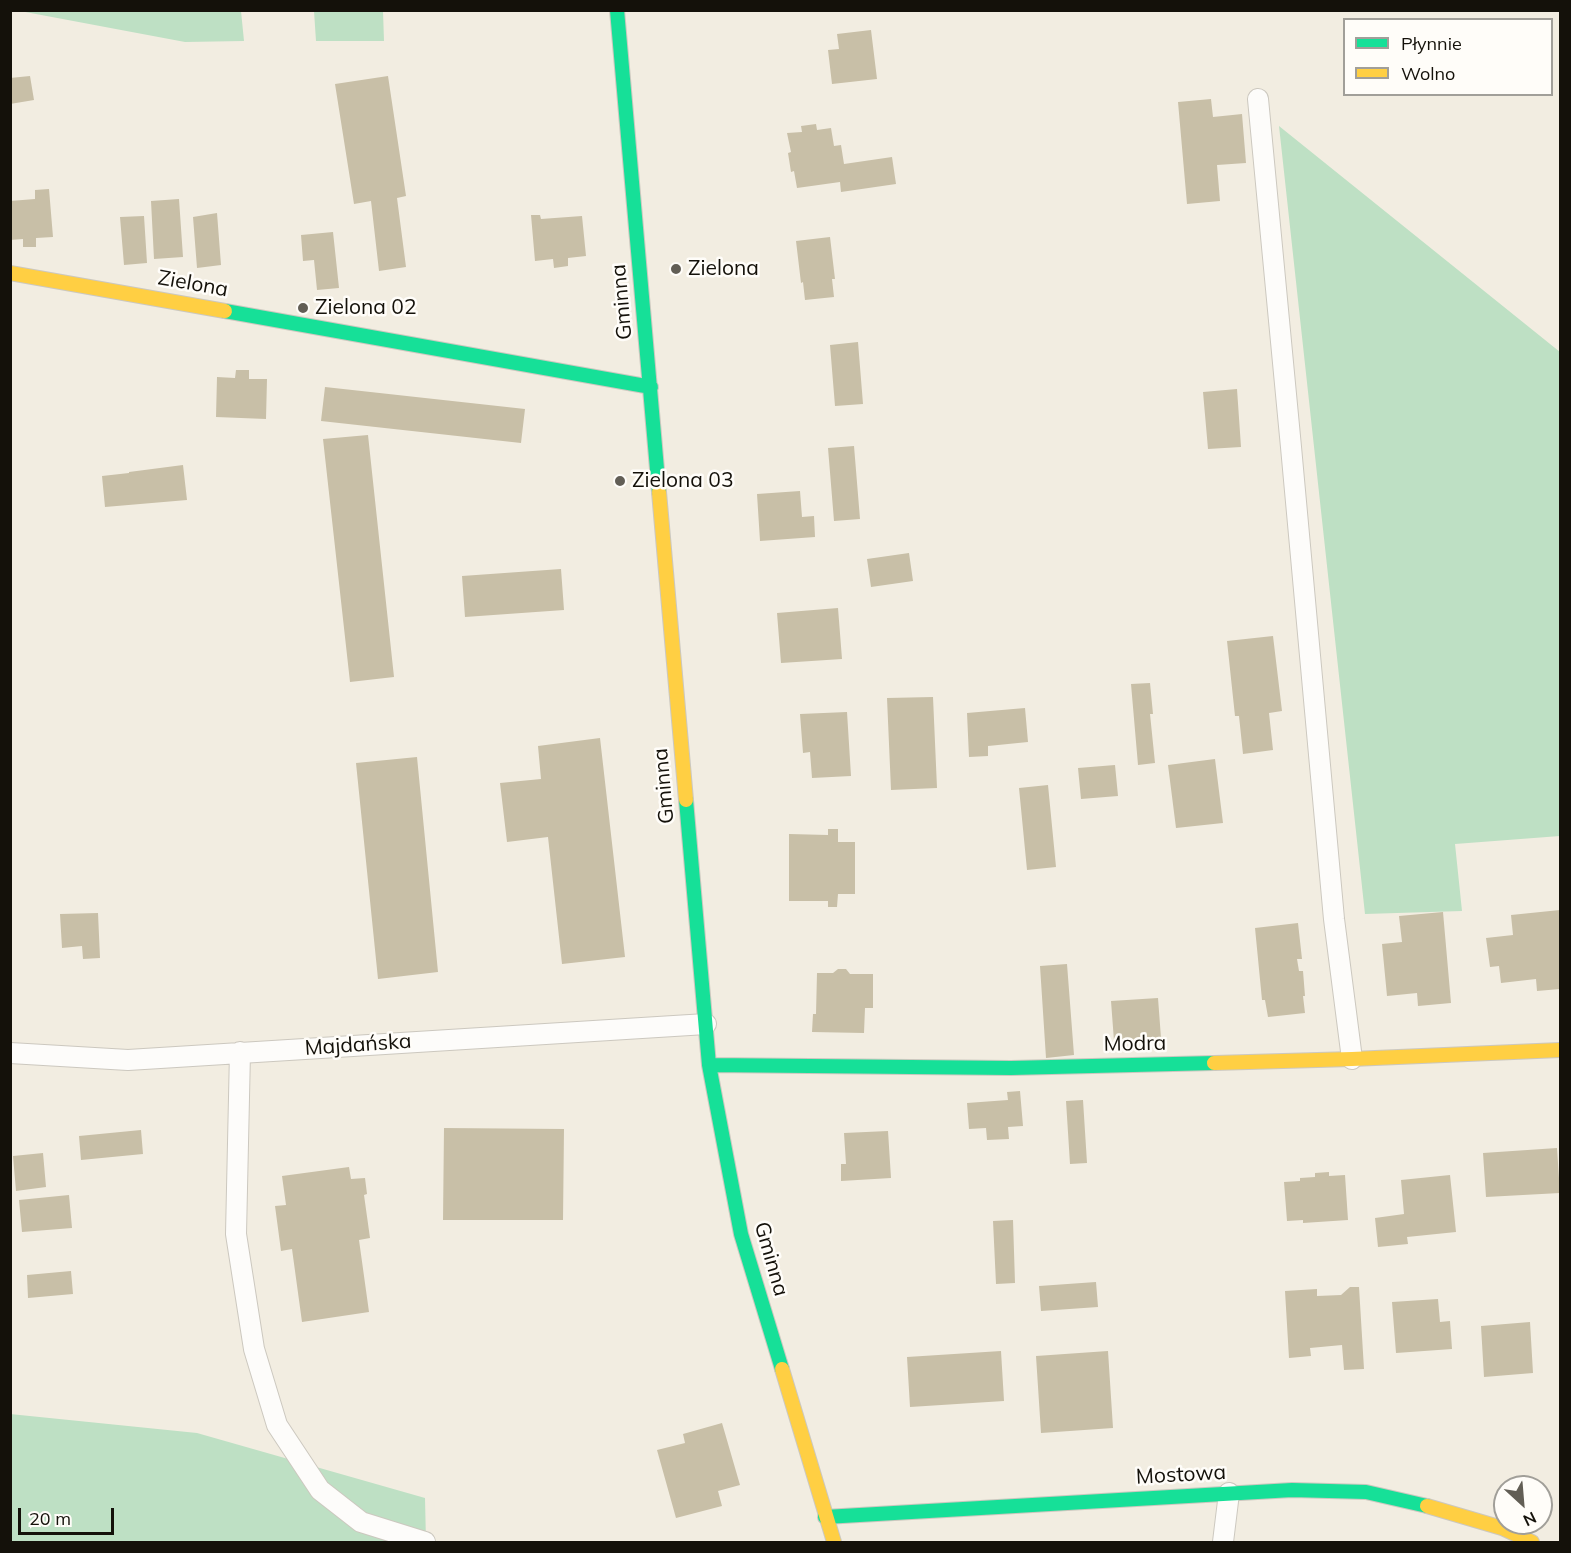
<!DOCTYPE html>
<html>
<head>
<meta charset="utf-8">
<style>
  body { margin:0 }
  #map { position:relative; width:1571px; height:1553px; overflow:hidden; background:#f2ede1; font-family:Mulish,sans-serif }
  canvas { display:block }
  .frame { position:absolute; inset:0; border:12px solid #14110a; pointer-events:none }
  .legend { position:absolute; left:1343px; top:18px; width:210px; height:78px; box-sizing:border-box; background:#fffdf9; border:2px solid #a19f99; margin:0; padding:8px 10px; list-style:none; font-size:18px; color:#14110a }
  .legend li { display:flex; align-items:center; gap:12px; height:30px }
  .legend b { width:30px; border:2px solid #a19f99 }
  .north { position:absolute; left:1493px; top:1475px; width:60px; height:60px; box-sizing:border-box; background:#fffdf9; border:2px solid #a19f99; border-radius:50%; rotate:154deg; font-size:16px; font-weight:700; line-height:24px; text-align:center; color:#14110a }
  .north::after { content:''; display:block; margin:auto; width:21px; height:27px; background:#625e55; clip-path:polygon(50% 0,100% 100%,50% 72%,0 100%) }
  .scale { position:absolute; left:18px; top:1508px; width:96px; height:27px; box-sizing:border-box; border:3px solid #14110a; border-top:0; padding-left:8px; font-size:18px; line-height:21px; white-space:nowrap; color:#14110a; -webkit-text-stroke:4px #fffdf9; paint-order:stroke }
</style>
</head>
<body>
<div id="map">
<canvas width="1571" height="1553"></canvas>
<div class="frame"></div>
<ul class="legend">
<li><b style="height:8px;background:#16e098"></b>Płynnie</li>
<li><b style="height:8px;background:#ffcf43"></b>Wolno</li>
</ul>
<div class="north">N</div>
<div class="scale">20 m</div>
</div>
<script>
const context = document.querySelector('canvas').getContext('2d');
context.lineJoin = 'round';
function fillPath(path, color) {
  context.fillStyle = color;
  context.fill(path, 'evenodd');
}
function stroke(path, color, width, dash) {
  context.strokeStyle = color;
  context.lineWidth = width;
  context.lineCap = dash ? 'butt' : 'round';
  context.setLineDash(dash || []);
  context.stroke(path);
}
function write(font, color, halo, rows, align = 'center') {
  context.font = font + ' Mulish,sans-serif';
  context.lineWidth = 5;
  context.setLineDash([]);
  context.textBaseline = 'middle';
  context.strokeStyle = halo;
  context.fillStyle = color;
  for (const [text, x, y, turn = 0] of rows) {
    context.save();
    context.translate(x, y);
    context.rotate((+turn || 0) * Math.PI / 180);
    context.textAlign = isNaN(turn) ? turn : align;
    if (halo) context.strokeText(text, 0, 0);
    context.fillText(text, 0, 0);
    context.restore();
  }
}
fillPath(new Path2D(`
  M20 11H241L244 41 185 42Z
  M314 11H383L384 41H316Z
  M1279 126 1560 352V836L1455 844 1462 911 1365 914Z
  M10 1414 197 1433 425 1498 426 1542H11Z`), '#bee0c4');
fillPath(new Path2D(`
  M871 30 877 79 832 84 828 50 839 49 837 34Z
  M30 76 34 100 10 104V78Z
  M388 76 406 196 397 198 406 267 379 271 371 201 354 204 335 84Z
  M1211 99 1213 117 1242 114 1246 163 1217 165 1220 201 1187 204 1178 102Z
  M816 124 817 130 831 128 834 146 841 145 844 164 892 157 896 184 841 192 840 182 797 188 794 171 791 172 788 153 791 152 787 133 802 132 801 126Z
  M49 189 53 237 36 238V247H23V239L10 240V201L35 199V190Z
  M179 199 183 257 154 259 151 201Z
  M217 213 221 265 197 268 193 217Z
  M531 215H540L541 219 582 216 586 256 568 258V266L554 268 553 259 535 261Z
  M144 216 147 263 124 265 120 217Z
  M333 232 339 288 317 290 314 260 303 261 301 235Z
  M830 237 835 279H832L834 297 805 300 803 282 801 283 796 241Z
  M858 342 863 404 835 406 830 345Z
  M236 370H249V379H267L266 419 216 417 217 377 235 378Z
  M325 387 525 409 521 443 321 421Z
  M1237 389 1241 447 1208 449 1203 392Z
  M368 435 394 677 350 682 323 439Z
  M854 446 860 519 834 521 828 448Z
  M183 465 187 500 105 507 102 476 129 473V472Z
  M800 491 802 517 814 516 815 537 760 541 757 494Z
  M909 553 913 581 871 587 867 559Z
  M561 569 564 610 465 617 462 576Z
  M838 608 842 659 781 663 777 613Z
  M1273 636 1282 711 1269 713 1273 750 1243 754 1239 716H1235L1227 641Z
  M1150 683 1153 714H1150L1155 763 1138 765 1131 684Z
  M933 697 937 788 891 790 887 698Z
  M1025 708 1028 742 988 746V756L969 757 967 713Z
  M847 712 851 776 812 778 810 752 803 753 800 714Z
  M600 738 625 957 562 964 548 837 507 842 500 783 541 779 538 746Z
  M417 757 438 972 378 979 356 763Z
  M1215 759 1223 823 1176 828 1168 765Z
  M1115 765 1118 796 1081 799 1078 768Z
  M1048 785 1056 867 1027 870 1019 788Z
  M828 829H838V842H855V894H838L837 907H828V901H789V834L828 835Z
  M1560 910V989L1537 991 1536 979 1501 983 1499 966 1490 967 1486 938 1513 935 1511 915Z
  M1443 912 1451 1003 1418 1006 1417 993 1387 996 1382 944 1402 942 1399 916Z
  M98 913 100 958 83 959 82 946 62 948 60 914Z
  M1298 923 1302 959H1297L1299 971H1303L1305 996H1303L1305 1013 1268 1017 1265 1000H1262L1255 928Z
  M1067 964 1074 1055 1046 1058 1040 966Z
  M838 969H846L850 974H873V1008H865L864 1033 812 1032 813 1014H816L817 973H833Z
  M1158 998 1161 1038 1114 1041 1111 1001Z
  M1020 1091 1023 1126 1008 1127 1009 1139 987 1140 986 1128 969 1129 967 1103 1008 1100 1007 1092Z
  M1083 1100 1087 1163 1070 1164 1066 1101Z
  M444 1128 564 1129 563 1220H443Z
  M141 1130 143 1154 81 1160 79 1136Z
  M888 1131 891 1178 841 1181V1164H846L844 1133Z
  M1557 1148 1560 1193 1486 1197 1483 1153Z
  M43 1153 46 1187 16 1191 13 1156Z
  M349 1167 351 1179 365 1178 367 1194 364 1195 370 1238 359 1240 369 1312 302 1322 292 1249 281 1251 275 1206 286 1205 282 1176Z
  M1329 1172V1176L1345 1175 1348 1220 1303 1223V1220L1287 1221 1284 1182 1300 1181V1178L1315 1177V1173Z
  M1450 1175 1456 1232 1407 1237 1408 1244 1378 1247 1375 1218 1404 1214 1401 1180Z
  M69 1195 72 1228 22 1232 19 1200Z
  M1013 1220 1015 1283 996 1284 993 1221Z
  M71 1271 73 1294 28 1298 27 1275Z
  M1096 1282 1098 1307 1041 1311 1039 1286Z
  M1350 1287H1359L1364 1369 1344 1370 1342 1345 1310 1348 1311 1356 1289 1358 1285 1291 1317 1289V1296L1341 1295Z
  M1438 1299 1440 1322 1450 1321 1452 1349 1396 1353 1392 1302Z
  M1530 1322 1533 1373 1484 1377 1481 1326Z
  M1001 1351 1004 1401 910 1407 907 1357Z
  M1108 1351 1113 1428 1041 1433 1036 1356Z
  M722 1423 740 1485 718 1491 722 1506 676 1518 657 1450 685 1443 683 1434Z`), '#c8bfa7');
const lane = new Path2D(`
  M1258 99 1291 447 1334 919 1352 1059
  M240 1052 236 1234 254 1349 277 1425 320 1490 361 1522 425 1542
  M10 1053 128 1060 706 1024
  M1223 1542 1229 1493`);
const fast = new Path2D(`
  M617 10 659 492
  M225 311 651 387
  M686 800 709 1065 741 1234 782 1369
  M709 1065 1011 1068 1214 1063
  M825 1517 1292 1490 1366 1492 1427 1506`);
const slow = new Path2D(`
  M10 273 225 311
  M659 492 686 800
  M1214 1063 1352 1059 1560 1050
  M782 1369 834 1542
  M1427 1506 1502 1528 1532 1542`);
stroke(lane, '#ccc8bf', 22);
stroke(fast, '#ccc8bf', 16);
stroke(slow, '#ccc8bf', 16);
stroke(lane, '#fdfcfa', 20);
stroke(fast, '#16e098', 14);
stroke(slow, '#ffcf43', 14);
for (const [x, y, r, color] of [
  [676,269,6,"#625e55"],
  [303,308,6,"#625e55"],
  [620,481,6,"#625e55"]
]) {
  const dot = new Path2D();
  dot.arc(x, y, r, 0, 2 * Math.PI);
  context.fillStyle = color;
  context.fill(dot);
  stroke(dot, '#fffdf9', 2);
}
write('21px', '#14110a', '#fffdf9', [
  ["Zielona",688,269],
  ["Zielona 02",315,308],
  ["Zielona 03",632,481]
], 'left');
write('21px', '#14110a', '#fffdf9', [
  ["Zielona",193,284,10],
  ["Gminna",622,302,-95],
  ["Gminna",664,786,-95],
  ["Modra",1135,1044,-1],
  ["Majdańska",358,1045,-4],
  ["Gminna",771,1259,74],
  ["Mostowa",1181,1475,-3]
]);
</script>
</body>
</html>
